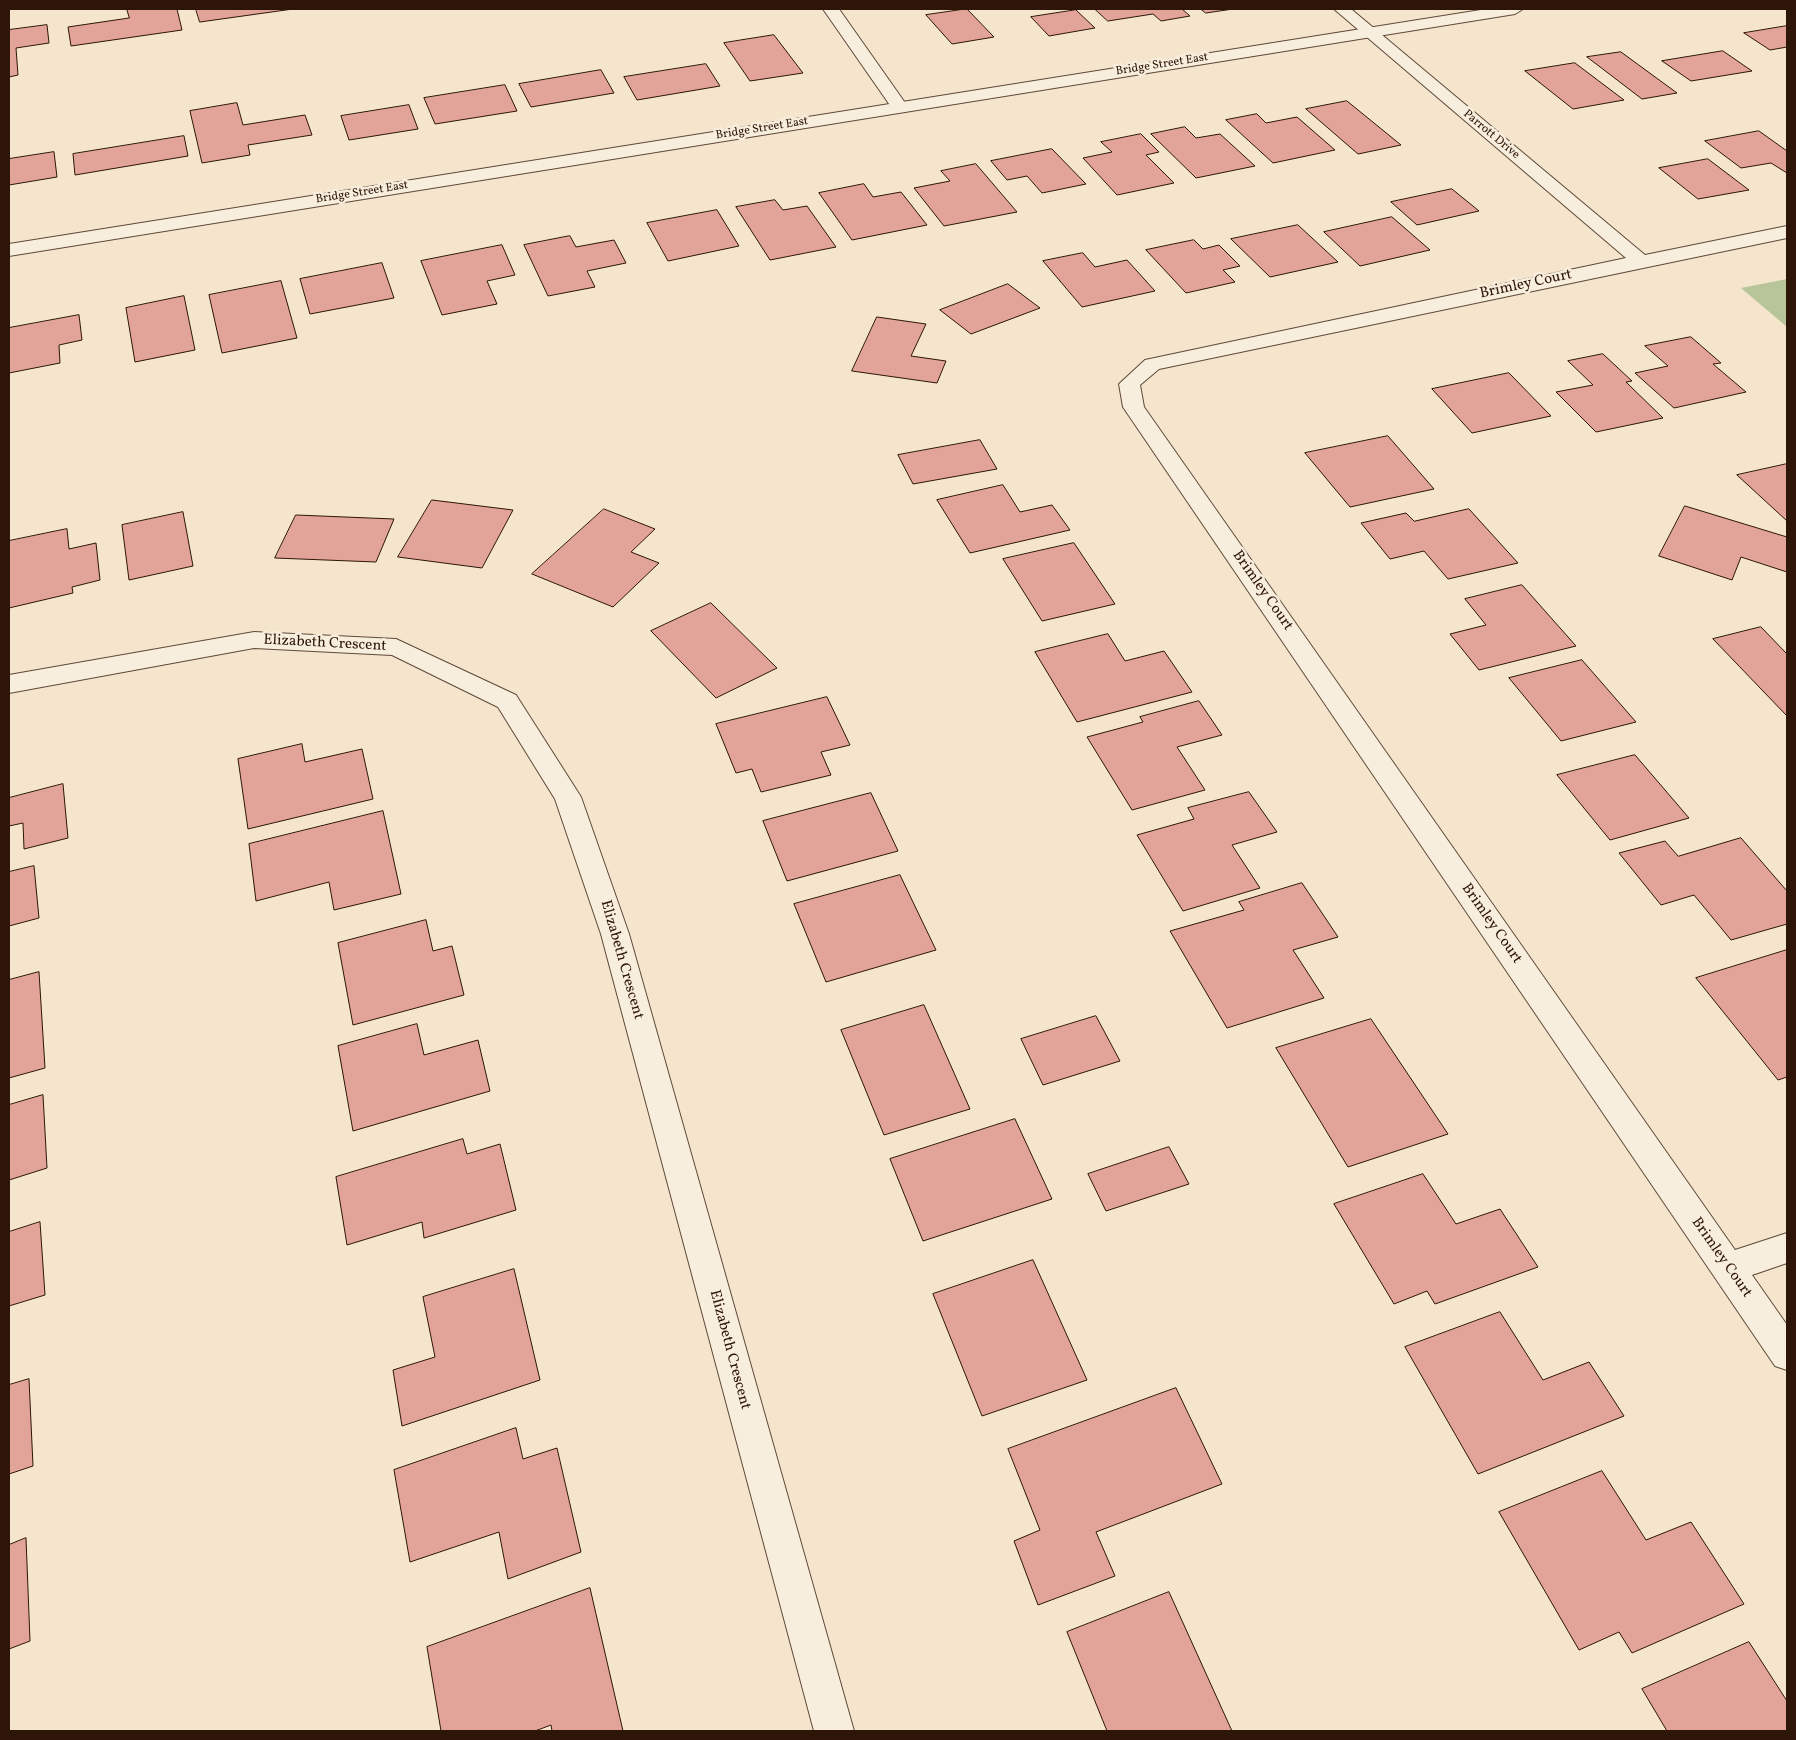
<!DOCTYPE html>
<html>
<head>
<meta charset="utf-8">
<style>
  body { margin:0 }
  #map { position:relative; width:1796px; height:1740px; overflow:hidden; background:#f5e5cc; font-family:Vollkorn,serif }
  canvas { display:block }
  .frame { position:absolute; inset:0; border:10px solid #2d1507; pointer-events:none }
</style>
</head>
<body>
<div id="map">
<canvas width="1796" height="1740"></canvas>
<div class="frame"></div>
</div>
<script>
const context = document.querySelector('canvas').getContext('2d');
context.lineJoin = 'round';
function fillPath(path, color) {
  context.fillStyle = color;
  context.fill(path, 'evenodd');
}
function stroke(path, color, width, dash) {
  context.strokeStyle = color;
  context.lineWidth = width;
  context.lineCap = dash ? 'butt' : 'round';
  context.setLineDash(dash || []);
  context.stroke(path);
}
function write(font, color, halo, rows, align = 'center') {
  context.font = font + ' Vollkorn,serif';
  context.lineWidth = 5;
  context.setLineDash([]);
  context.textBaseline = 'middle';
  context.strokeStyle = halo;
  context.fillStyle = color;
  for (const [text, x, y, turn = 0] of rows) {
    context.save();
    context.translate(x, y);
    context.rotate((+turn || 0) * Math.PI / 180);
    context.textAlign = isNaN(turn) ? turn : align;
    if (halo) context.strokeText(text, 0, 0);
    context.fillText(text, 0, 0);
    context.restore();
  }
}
fillPath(new Path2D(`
  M1787 279V327L1741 288Z`), '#b8c59a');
const building = new Path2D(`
  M127 9H177L182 30 71 46 68 27 129 18Z
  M196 9H293L200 22Z
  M967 9 994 37 952 44 926 15Z
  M1095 9H1182L1190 16 1161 21 1153 14 1108 21Z
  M1201 9H1233L1206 13Z
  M1076 10 1095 28 1049 36 1031 17Z
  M47 25 49 43 16 48 18 75 9 77V30Z
  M1787 26V47L1770 50 1744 33Z
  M774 35 803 73 750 81 724 43Z
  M1723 51 1752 71 1691 81 1662 61Z
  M1621 52 1677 93 1642 99 1587 57Z
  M1575 63 1624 100 1573 109 1525 71Z
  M706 64 720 86 637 100 624 77Z
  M601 70 614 93 531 107 519 84Z
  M505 85 517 111 435 124 424 98Z
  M1347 101 1401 145 1358 154 1306 109Z
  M237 103 243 125 305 115 312 135 248 145 250 155 202 163 190 111Z
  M409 105 418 129 349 140 341 116Z
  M1257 114 1266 123 1297 117 1335 150 1273 163 1226 120Z
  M1185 127 1196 138 1220 134 1255 166 1196 178 1151 134Z
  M1759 131 1787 151V173L1771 163 1741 168 1705 141Z
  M1141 134 1159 152 1146 155 1174 183 1117 195 1083 158 1112 152 1101 142Z
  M184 136 188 156 75 175 73 154Z
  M1052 149 1086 184 1042 193 1027 176 1007 180 991 161Z
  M54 152 57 177 9 185V159Z
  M1708 159 1749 190 1698 199 1659 168Z
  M976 164 1017 212 944 226 914 188 950 181 941 171Z
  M864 184 873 197 901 192 927 225 852 240 819 193Z
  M1452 189 1479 211 1417 225 1391 202Z
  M775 200 783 210 807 206 836 247 770 260 736 207Z
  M717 210 739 246 668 261 647 223Z
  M1392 217 1430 250 1360 266 1324 232Z
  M1298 225 1338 262 1270 277 1231 239Z
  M570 236 576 247 614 240 626 263 587 271 595 287 548 296 524 245Z
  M1194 240 1203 249 1219 245 1240 266 1223 270 1235 282 1186 293 1146 250Z
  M502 245 515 275 487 281 497 304 442 315 421 261Z
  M1083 253 1095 267 1127 260 1155 291 1082 307 1043 261Z
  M382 263 394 298 310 314 300 279Z
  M281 281 297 338 222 353 209 295Z
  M1008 284 1040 308 971 334 940 310Z
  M184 296 195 350 135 362 126 308Z
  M79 315 82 340 59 345 60 363 9 373V328Z
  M877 317 926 324 911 356 946 361 937 383 852 371Z
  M1691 337 1721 363 1713 364 1746 392 1674 408 1635 373 1668 366 1645 346Z
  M1603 354 1632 381 1626 382 1663 418 1596 432 1556 392 1593 385 1568 361Z
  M1509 373 1551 416 1472 433 1432 389Z
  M1388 436 1434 489 1350 507 1305 453Z
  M980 440 997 469 913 484 898 455Z
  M1787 464V521L1737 475Z
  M1003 485 1020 512 1052 505 1070 530 970 553 937 500Z
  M432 500 513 510 482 568 398 557Z
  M1685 506 1787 537V572L1741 557 1732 580 1659 556Z
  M604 509 655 529 631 552 659 563 613 607 532 574Z
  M1469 509 1518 563 1448 579 1424 551 1390 559 1361 523 1406 513 1414 521Z
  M183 512 193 566 129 580 122 525Z
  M296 515 394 519 376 562 275 558Z
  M67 529 69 549 96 543 100 580 72 587 73 593 9 608V541Z
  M1074 543 1115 604 1042 621 1003 559Z
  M1522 585 1576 646 1479 670 1450 634 1486 625 1465 599Z
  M711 603 777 668 716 698 651 631Z
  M1761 627 1787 654V716L1713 639Z
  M1108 634 1125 661 1164 651 1192 692 1077 722 1035 652Z
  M1582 660 1636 722 1561 741 1509 678Z
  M827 697 850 745 821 752 831 775 761 792 752 769 736 773 716 724Z
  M1199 701 1222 735 1177 747 1205 790 1132 810 1087 737 1143 722 1140 717Z
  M302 744 305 762 362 749 373 799 248 829 238 759Z
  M1635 755 1689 818 1610 840 1557 775Z
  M63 784 68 838 24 849 23 823 9 826V798Z
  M1249 792 1277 832 1232 845 1260 888 1183 911 1137 835 1194 819 1188 808Z
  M871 793 898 851 787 881 763 821Z
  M383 811 401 894 334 910 329 882 256 901 249 844Z
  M1741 838 1787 891V924L1731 940 1694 895 1661 905 1619 853 1665 841 1678 856Z
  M34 866 39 918 9 926V872Z
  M900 875 936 950 826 982 794 904Z
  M1302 883 1338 937 1293 950 1324 998 1227 1028 1170 931 1244 910 1239 902Z
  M426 920 433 951 452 946 464 995 353 1025 338 943Z
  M1787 950V1077L1778 1080 1696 978Z
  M39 972 45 1068 9 1078V980Z
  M924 1005 970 1109 884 1135 841 1030Z
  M1096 1016 1120 1061 1043 1085 1021 1039Z
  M1371 1019 1448 1134 1348 1167 1276 1048Z
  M417 1024 424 1055 478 1040 490 1091 353 1131 338 1046Z
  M43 1095 47 1168 9 1180V1105Z
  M1015 1119 1052 1199 923 1241 890 1159Z
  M463 1139 467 1154 500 1144 516 1210 424 1238 422 1222 347 1245 336 1177Z
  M1169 1147 1189 1184 1106 1211 1088 1174Z
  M1423 1174 1456 1224 1500 1209 1538 1267 1435 1304 1427 1291 1394 1304 1334 1204Z
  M40 1222 45 1295 9 1306V1232Z
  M1033 1260 1087 1380 982 1416 933 1294Z
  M514 1269 540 1380 402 1426 393 1370 435 1357 423 1297Z
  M1500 1312 1543 1380 1589 1362 1624 1416 1478 1474 1405 1347Z
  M29 1379 33 1466 9 1474V1385Z
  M1176 1388 1222 1484 1096 1532 1115 1576 1038 1605 1014 1541 1040 1530 1008 1449Z
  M516 1428 523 1459 557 1448 581 1552 508 1579 499 1532 410 1562 394 1470Z
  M1602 1471 1646 1540 1691 1522 1744 1604 1632 1653 1619 1632 1579 1650 1499 1512Z
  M26 1538 30 1641 9 1649V1545Z
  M590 1588 623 1731H552L551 1725 535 1731H441L427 1647Z
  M1169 1592 1232 1731H1107L1067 1632Z
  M1749 1642 1787 1701V1731H1667L1642 1689Z`);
fillPath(building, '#e2a399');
stroke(building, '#2d1507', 1);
const minor = new Path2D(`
  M823 9H839L908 107 906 111H894Z
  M1334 9H1351L1645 255 1787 226V238L1159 369 1140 385 1144 407 1735 1250 1787 1233V1263L1752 1275 1787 1325V1370L1775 1366 1123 407 1119 384 1145 360 1626 258Z
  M254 632 396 639 516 695 581 797 629 934 854 1731H814L601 934 555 799 498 707 392 655 254 648 9 693V675Z`);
const tertiary = new Path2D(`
  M1487 9H1523L1515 14 9 256V244Z`);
stroke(minor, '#5f4938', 2);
stroke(tertiary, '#5f4938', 2);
fillPath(minor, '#f8eede');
fillPath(tertiary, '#f8eede');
write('12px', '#2d1507', '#f8eede', [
  ["Bridge Street East",1162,65,-9],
  ["Bridge Street East",762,129,-9],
  ["Parrott Drive",1491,135,40],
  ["Bridge Street East",362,193,-9]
]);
write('15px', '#2d1507', '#f8eede', [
  ["Brimley Court",1526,285,-12],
  ["Brimley Court",1262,591,55],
  ["Elizabeth Crescent",325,644,3],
  ["Brimley Court",1491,924,55],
  ["Elizabeth Crescent",621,960,74],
  ["Brimley Court",1721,1258,55],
  ["Elizabeth Crescent",729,1350,75]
]);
</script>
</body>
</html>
